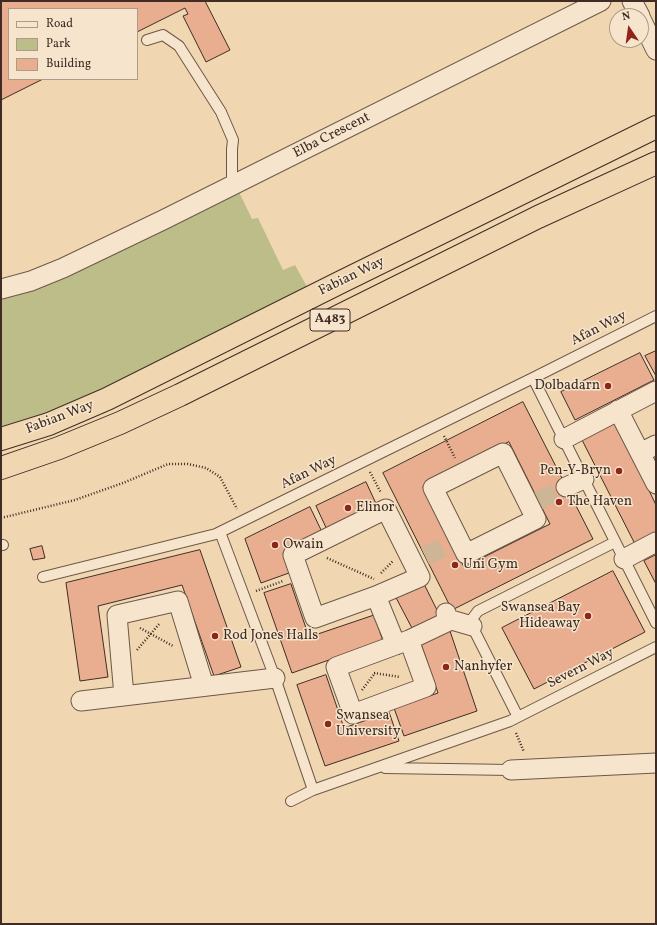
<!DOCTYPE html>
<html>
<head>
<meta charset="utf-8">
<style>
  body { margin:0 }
  #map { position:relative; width:657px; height:925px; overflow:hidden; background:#f1d7b1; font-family:Vollkorn,serif }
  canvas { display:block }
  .frame { position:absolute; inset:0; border:2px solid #3f2d25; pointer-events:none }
  .legend { position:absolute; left:8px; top:8px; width:130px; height:72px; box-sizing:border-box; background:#f6e5cc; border:1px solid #ad9b89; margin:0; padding:5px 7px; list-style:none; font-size:12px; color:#3f2d25 }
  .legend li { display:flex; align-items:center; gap:8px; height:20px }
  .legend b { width:20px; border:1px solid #ad9b89 }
  .north { position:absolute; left:609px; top:8px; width:40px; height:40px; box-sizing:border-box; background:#f6e5cc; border:1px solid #ad9b89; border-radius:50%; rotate:347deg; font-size:11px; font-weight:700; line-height:16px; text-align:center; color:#3f2d25 }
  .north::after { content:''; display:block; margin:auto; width:14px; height:18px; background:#8f2418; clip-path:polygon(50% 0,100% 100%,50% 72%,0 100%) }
</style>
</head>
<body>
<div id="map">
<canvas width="657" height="925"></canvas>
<div class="frame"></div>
<ul class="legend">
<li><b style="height:5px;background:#f6e5cc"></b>Road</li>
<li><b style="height:11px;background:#bdbd89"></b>Park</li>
<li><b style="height:11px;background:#e9ad90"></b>Building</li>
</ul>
<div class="north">N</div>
</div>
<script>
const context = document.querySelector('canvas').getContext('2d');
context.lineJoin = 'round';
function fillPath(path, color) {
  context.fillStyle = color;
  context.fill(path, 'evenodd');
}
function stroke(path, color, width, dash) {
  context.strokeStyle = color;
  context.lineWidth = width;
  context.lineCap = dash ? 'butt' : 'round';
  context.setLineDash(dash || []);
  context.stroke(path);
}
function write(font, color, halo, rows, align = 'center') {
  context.font = font + ' Vollkorn,serif';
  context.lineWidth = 3;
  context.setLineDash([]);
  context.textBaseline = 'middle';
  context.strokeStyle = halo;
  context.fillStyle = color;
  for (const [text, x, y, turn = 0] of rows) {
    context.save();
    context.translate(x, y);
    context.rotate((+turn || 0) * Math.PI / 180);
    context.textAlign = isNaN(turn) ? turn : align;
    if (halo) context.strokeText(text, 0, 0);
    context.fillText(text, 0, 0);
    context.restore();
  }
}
fillPath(new Path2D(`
  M238 190 252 219 258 218 283 270 295 265 310 292 163 366 1 435V294Z`), '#bdbd89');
const building = new Path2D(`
  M1 1H205L230 50 206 62 183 16 188 14 185 8 137 32V9H9V79H43L1 100Z
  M656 351V376L645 356Z
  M640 353 654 380 575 420 561 392Z
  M523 402 593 539 452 610 383 473ZM509 442 550 524 464 567 423 487Z
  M615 420 656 505V535L636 546 580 436Z
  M366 482 379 510 329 534 316 506Z
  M310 507 323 534 283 553 289 573 261 583 245 539Z
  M42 546 45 558 33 560 30 549Z
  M200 550 241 667 214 676 182 585 98 606 108 677 80 681 66 583Z
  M656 555V584L644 561Z
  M613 571 645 632 534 689 502 628Z
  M421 578 440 616 413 630 393 592Z
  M291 584 309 637 374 615 383 641 292 673 264 593Z
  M450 631 477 711 404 736 394 708 438 693 420 641Z
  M326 675 344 728 389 712 399 741 325 766 297 685Z`);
fillPath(building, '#e9ad90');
stroke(building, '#3f2d25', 1);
stroke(new Path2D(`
  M538 501 566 487
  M425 556 452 543`), '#cdb595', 19, [19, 10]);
const lane = new Path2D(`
  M147 40 163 35 179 46 221 112 233 140 232 149V186
  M533 378 656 623
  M220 532 275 678 313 790
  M1 545H3
  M43 577 216 534 533 378 656 316
  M518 717 472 626V619L478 611 615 542
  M385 768 511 770
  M291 801 313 790 510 721 656 647`);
const street = new Path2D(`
  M632 1 640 16
  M641 19 656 50
  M1 289 31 281 63 268 163 220 601 1
  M618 410 656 484
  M564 439 656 391
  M503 453 536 519 466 554 433 488Z
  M640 453 656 445
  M566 487 584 479
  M386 509 420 577 376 596 315 618 293 555Z
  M624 559 656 542
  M376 596 396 645
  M446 613 448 619 472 626
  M409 640 426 687 353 714 336 667 409 640 451 620
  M124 696 117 615 178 601 204 686
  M81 701 275 678
  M511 770 656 763`);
const highway = new Path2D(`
  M1 439 49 424 107 399 341 282 656 127
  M1 468 59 448 120 423 180 395 538 217 656 163`);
stroke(lane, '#6c5848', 12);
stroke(street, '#6c5848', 21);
stroke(highway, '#3f2d25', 24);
stroke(new Path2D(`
  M444 436 455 458
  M370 472 381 493
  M1 518 75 500 123 483 168 464H188L206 468 220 477 237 509
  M327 558 374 579
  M381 573 393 561
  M256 591 283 581
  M140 628 173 646
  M137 650 160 623
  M374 673 400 677
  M362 690 375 673
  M516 733 524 752`), '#3f2d25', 2.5, [1, 2]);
stroke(lane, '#f6e5cc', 10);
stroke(street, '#f6e5cc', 19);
stroke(highway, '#f1d7b1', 22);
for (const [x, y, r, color] of [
  [608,386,4,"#8f2418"],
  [619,471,4,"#8f2418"],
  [559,502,4,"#8f2418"],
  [348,508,4,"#8f2418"],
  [275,545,4,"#8f2418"],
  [455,565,4,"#8f2418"],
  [588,616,4,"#8f2418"],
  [215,636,4,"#8f2418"],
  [446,667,4,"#8f2418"],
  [328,724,4,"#8f2418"]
]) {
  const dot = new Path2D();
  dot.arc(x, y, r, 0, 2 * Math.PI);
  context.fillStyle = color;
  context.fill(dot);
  stroke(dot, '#f6e5cc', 1.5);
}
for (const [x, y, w] of [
  [330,320,40]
]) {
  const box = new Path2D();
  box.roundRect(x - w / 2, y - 11, w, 22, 3);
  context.fillStyle = '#f6e5cc';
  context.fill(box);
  stroke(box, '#3f2d25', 1);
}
write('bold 13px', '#3f2d25', null, [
  ["A483",330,320]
]);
write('14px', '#3f2d25', '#f6e5cc', [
  ["Elba Crescent",332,136,-27],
  ["Fabian Way",352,277,-26],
  ["Afan Way",599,329,-27],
  ["Fabian Way",60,418,-21],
  ["Afan Way",309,473,-26],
  ["Severn Way",581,669,-27]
]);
write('14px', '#3f2d25', '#f6e5cc', [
  ["Dolbadarn",600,386,"right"],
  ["Pen-Y-Bryn",611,471,"right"],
  ["The Haven",567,502],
  ["Elinor",356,508],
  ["Owain",283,545],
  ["Uni Gym",463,565],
  ["Swansea Bay",580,608,"right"],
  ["Hideaway",580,624,"right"],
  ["Rod Jones Halls",223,636],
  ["Nanhyfer",454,667],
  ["Swansea",336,716],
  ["University",336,732]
], 'left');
</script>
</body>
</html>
